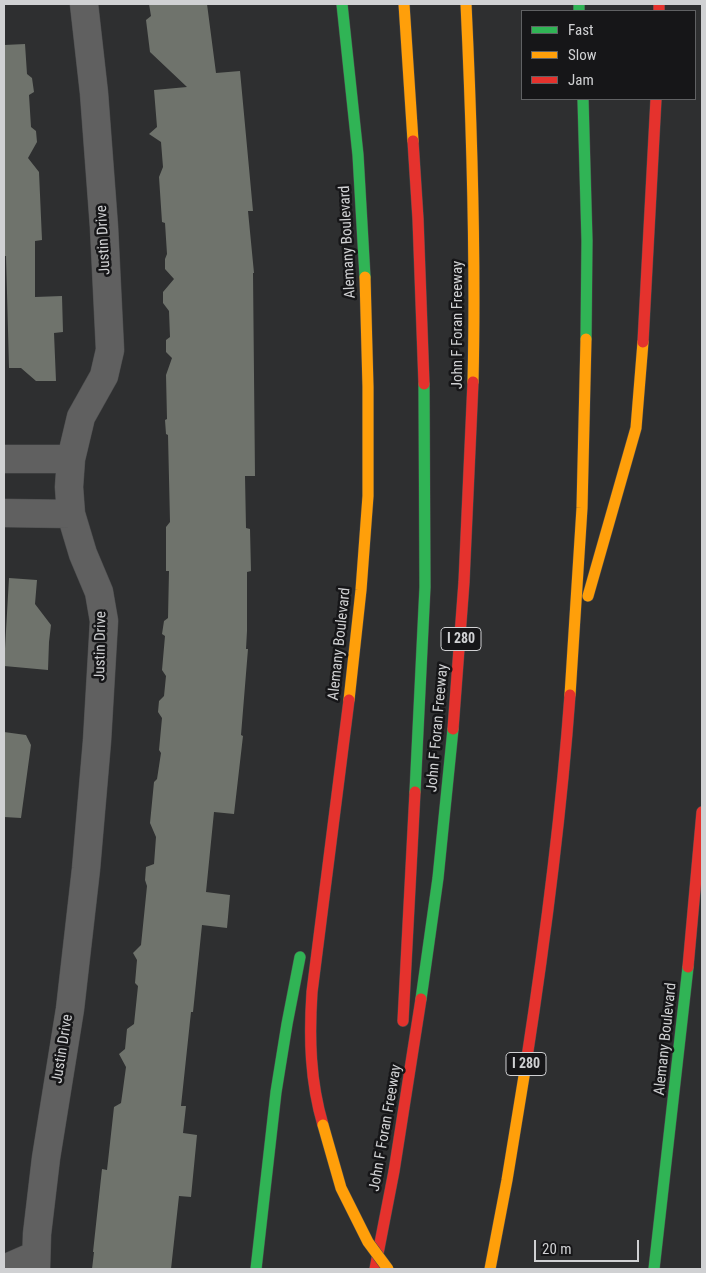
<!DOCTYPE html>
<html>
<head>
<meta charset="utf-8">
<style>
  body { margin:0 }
  #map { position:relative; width:706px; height:1273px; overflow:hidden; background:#2e2f30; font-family:"Roboto Condensed",sans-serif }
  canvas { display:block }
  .frame { position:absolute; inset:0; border:5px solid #d0d1d3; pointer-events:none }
  .legend { position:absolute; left:521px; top:10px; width:175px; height:90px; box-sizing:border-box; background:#161618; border:1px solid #606163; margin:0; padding:6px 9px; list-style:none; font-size:15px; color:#d0d1d3 }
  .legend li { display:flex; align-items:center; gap:10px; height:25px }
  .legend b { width:25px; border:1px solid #606163 }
  .scale { position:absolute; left:534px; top:1240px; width:105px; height:22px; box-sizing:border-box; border:2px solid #d0d1d3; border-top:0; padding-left:6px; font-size:15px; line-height:18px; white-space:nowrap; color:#d0d1d3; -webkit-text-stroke:4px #161618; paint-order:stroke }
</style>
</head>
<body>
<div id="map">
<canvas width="706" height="1273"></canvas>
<div class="frame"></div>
<ul class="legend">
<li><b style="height:6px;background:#30b455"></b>Fast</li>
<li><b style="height:6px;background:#ff9f0a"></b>Slow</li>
<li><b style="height:6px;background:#e5322d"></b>Jam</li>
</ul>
<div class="scale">20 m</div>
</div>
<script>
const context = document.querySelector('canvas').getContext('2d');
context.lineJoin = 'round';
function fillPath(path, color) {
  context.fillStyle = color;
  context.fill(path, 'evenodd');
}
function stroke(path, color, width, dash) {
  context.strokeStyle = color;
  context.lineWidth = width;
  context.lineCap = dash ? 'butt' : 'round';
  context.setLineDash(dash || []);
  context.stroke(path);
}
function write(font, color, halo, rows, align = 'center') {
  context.font = font + ' "Roboto Condensed",sans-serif';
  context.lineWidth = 5;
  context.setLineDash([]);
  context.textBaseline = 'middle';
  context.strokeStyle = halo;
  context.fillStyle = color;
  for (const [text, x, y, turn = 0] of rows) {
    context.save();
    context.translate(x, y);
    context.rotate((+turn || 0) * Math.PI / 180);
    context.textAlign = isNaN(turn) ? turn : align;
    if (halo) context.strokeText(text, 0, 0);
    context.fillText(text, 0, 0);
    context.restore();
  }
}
fillPath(new Path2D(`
  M149 4H207L216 73 240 71 253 211H248L254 273H253L255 476H245L246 528 250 529 251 571 247 572V631L246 649H248L241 735 243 736 234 814 214 812 206 892 230 895 227 928 202 925 193 1012H191L181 1106H186L183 1133 197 1135 191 1197 179 1196 171 1269H92L94 1252H93L102 1169 107 1170 114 1107 121 1103 123 1089 126 1067 119 1054 125 1049 127 1029 134 1024 138 986 135 983 137 960 133 953 141 945 147 886 145 880 146 867 154 864 156 837 150 823 154 782 157 779 161 753 159 750 162 718 158 712 159 701 164 696 166 676 162 670 165 636 162 634 164 621 168 618 169 571H166V527L170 522 168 435 166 434 165 420 167 419 166 375 172 358 166 352V340L170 337 169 311 163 303V292L174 279 165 269V259L167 254 165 223 162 222 159 177 163 167 161 142 149 134 157 127 154 90 187 87 150 52 146 20 151 16Z
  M25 44 27 74 32 78 34 92 29 95 31 127 36 131 37 142 28 158 39 172 42 240 35 241V297L62 296 63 332 54 333 56 381H36L21 368H9L6 256H4V45Z
  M9 578 37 580 35 604 51 625 49 642 48 670 4 666Z
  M4 732 26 735 31 745 21 818 4 817Z`), '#6f736c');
const street = new Path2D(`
  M4 459H71
  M4 513 71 514
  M4 1269 36 1255
  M36 1269 37 1234 46 1158 70 1009 86 869 97 741 104 621 99 592 83 554 71 514 69 487 71 459 81 417 104 376 110 350 104 227 94 93 84 4`);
const fast = new Path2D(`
  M342 4 358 155 365 277
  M579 4V11
  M583 99 587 241 586 339
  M415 792 425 587 424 384
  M421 999 438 878 453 729
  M256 1269 276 1092 287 1024 300 957
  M654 1269 688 967`);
const slow = new Path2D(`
  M404 4 413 141
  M466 4C472 130 476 256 473 382
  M588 596 636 428 643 342
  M570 695 582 508 586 339
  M349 700 361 590 368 496V387L365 277
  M490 1269 507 1180 526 1064`);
const jam = new Path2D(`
  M659 4V11
  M413 141 418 219 424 384
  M643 342 656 99
  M453 729 464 582 473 382
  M688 967 702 812
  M403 1021 415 792
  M526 1064C545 941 561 819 570 695
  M323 1125C310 1081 309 1037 312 992L349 700
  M375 1269 394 1171 421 999`);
stroke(street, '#4b4c4d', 29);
stroke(fast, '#4b4c4d', 12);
stroke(slow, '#4b4c4d', 12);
stroke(jam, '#4b4c4d', 12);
stroke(street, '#606060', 28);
stroke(fast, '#30b455', 11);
stroke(slow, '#ff9f0a', 11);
stroke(jam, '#e5322d', 11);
const slowBridge = new Path2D(`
  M323 1125 341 1188 368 1242 388 1269`);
stroke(slowBridge, '#4b4c4d', 12, []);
stroke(slowBridge, '#ff9f0a', 11);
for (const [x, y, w] of [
  [461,639,40],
  [526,1064,40]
]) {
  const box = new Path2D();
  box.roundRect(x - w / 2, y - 11.5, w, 23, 4);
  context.fillStyle = '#161618';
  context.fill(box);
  stroke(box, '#d0d1d3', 1);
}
write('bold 14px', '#d0d1d3', null, [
  ["I 280",461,639],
  ["I 280",526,1064]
]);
write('15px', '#d0d1d3', '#161618', [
  ["Justin Drive",104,240,-93],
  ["Alemany Boulevard",348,242,-93],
  ["John F Foran Freeway",458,325,-90],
  ["Alemany Boulevard",340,644,-84],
  ["Justin Drive",101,646,-89],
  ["John F Foran Freeway",438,728,-85],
  ["Alemany Boulevard",666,1039,-84],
  ["Justin Drive",63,1049,-81],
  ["John F Foran Freeway",386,1128,-80]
]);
</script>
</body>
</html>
